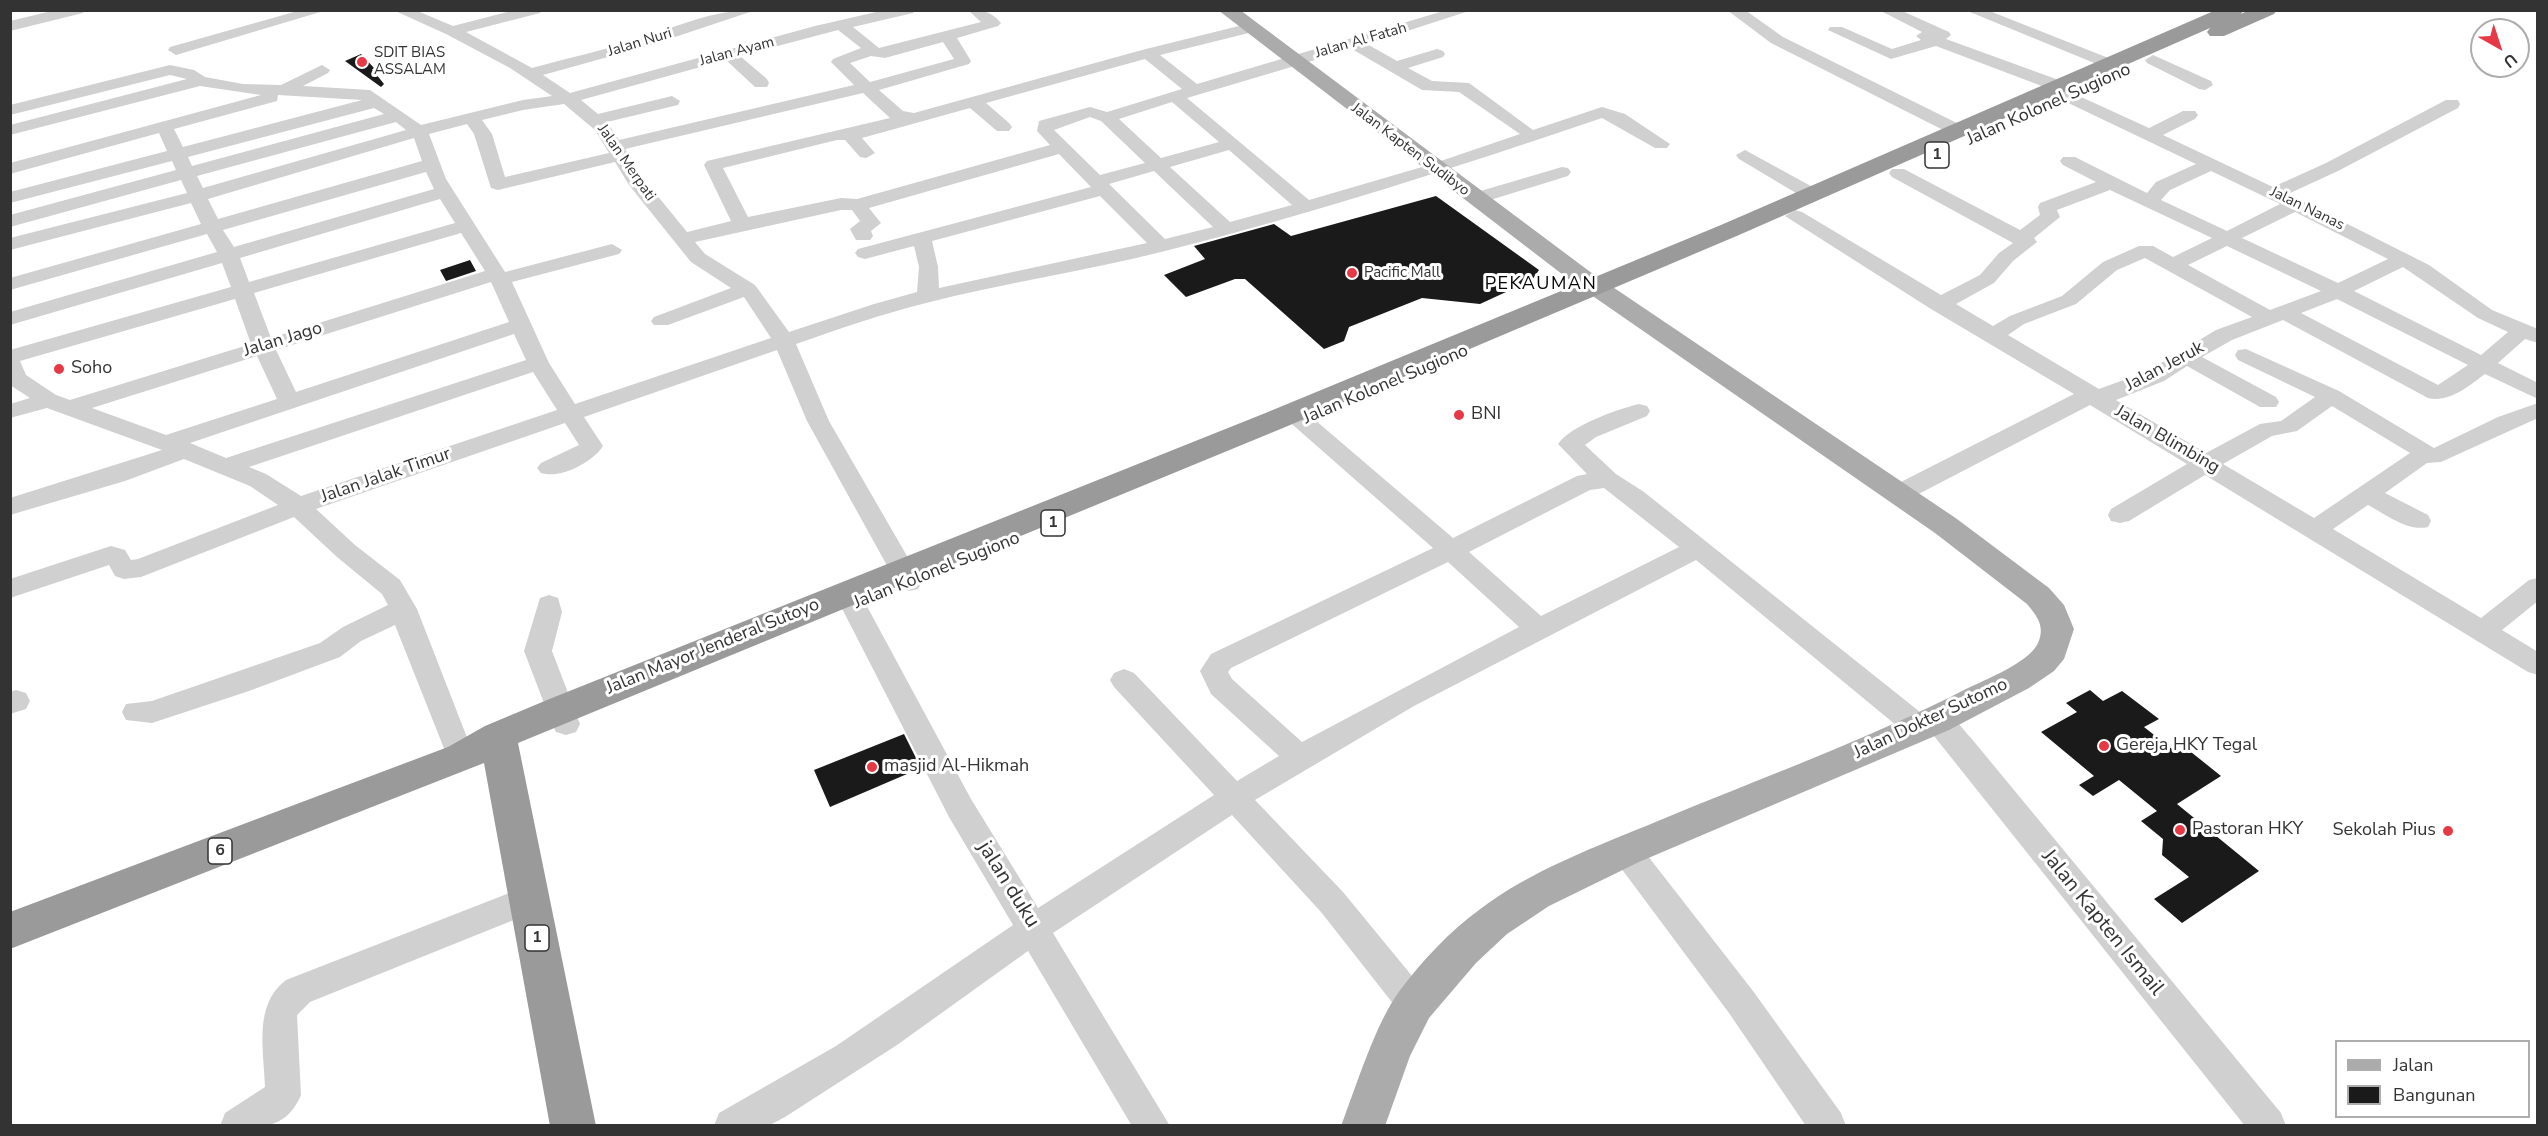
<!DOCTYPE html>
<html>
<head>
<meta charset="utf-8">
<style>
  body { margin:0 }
  #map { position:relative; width:2548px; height:1136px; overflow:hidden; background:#fff; font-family:"Nunito Sans",sans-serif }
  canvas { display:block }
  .frame { position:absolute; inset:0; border:12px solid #333; pointer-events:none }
  .legend { position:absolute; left:2335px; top:1040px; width:195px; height:78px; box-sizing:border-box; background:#fff; border:2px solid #adadad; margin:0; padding:8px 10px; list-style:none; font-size:18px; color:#333 }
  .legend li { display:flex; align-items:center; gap:12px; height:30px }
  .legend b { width:30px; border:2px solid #adadad }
  .north { position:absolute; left:2470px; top:18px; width:60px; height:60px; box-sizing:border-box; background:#fff; border:2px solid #adadad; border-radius:50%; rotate:141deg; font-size:16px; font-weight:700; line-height:24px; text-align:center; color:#333 }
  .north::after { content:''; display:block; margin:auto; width:21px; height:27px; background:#e63946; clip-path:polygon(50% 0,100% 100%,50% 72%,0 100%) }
</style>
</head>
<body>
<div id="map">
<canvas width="2548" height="1136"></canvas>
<div class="frame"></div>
<ul class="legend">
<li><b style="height:8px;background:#ababab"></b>Jalan</li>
<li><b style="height:16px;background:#1a1a1a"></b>Bangunan</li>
</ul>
<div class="north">U</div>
</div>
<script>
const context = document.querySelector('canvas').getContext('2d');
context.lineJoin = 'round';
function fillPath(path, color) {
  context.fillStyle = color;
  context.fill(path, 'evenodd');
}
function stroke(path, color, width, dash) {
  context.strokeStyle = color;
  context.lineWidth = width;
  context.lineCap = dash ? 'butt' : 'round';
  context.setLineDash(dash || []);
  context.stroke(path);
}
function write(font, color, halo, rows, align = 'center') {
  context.font = font + ' "Nunito Sans",sans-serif';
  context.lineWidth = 6;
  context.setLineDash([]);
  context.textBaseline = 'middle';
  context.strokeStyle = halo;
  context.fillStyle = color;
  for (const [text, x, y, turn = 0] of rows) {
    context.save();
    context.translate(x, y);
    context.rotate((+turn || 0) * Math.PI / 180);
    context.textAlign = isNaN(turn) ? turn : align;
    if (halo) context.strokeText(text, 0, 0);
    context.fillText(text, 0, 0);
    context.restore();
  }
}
fillPath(new Path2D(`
  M361 54 375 69H372L384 84 381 87 345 61Z
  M1436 196 1539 270 1532 280 1480 304 1422 298 1349 327 1344 341 1324 349 1245 279H1235L1186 297 1164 275 1205 259 1194 246 1274 224 1291 236Z
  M470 260 476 271 446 281 440 270Z
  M2090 690 2103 701 2122 691 2159 719 2144 727 2177 753 2186 748 2221 776 2177 804 2259 871 2182 923 2154 899 2189 877 2162 855 2163 839 2141 821 2157 811 2119 780 2093 796 2079 785 2094 776 2041 732 2077 712 2066 703Z
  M904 734 921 768 830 807 814 770Z`), '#1a1a1a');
fillPath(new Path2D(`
  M56 10H85L83 13 10 31V21Z
  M301 10H327L176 55 168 50 170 47Z
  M393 10H415L453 26 515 10H542L540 13 466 32 532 68C568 58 604 50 640 39 681 25 712 10 756 10L651 45 543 75 570 93 815 26 885 10H915L913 13 853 27 879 48 981 22 968 10C982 10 991 11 1001 23L998 26 957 38 971 61 969 64 879 90 903 111 914 113 1142 50 1251 23 1257 25 1259 28 1257 31 1160 55 1197 84 1447 10H1472L1367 44 1397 61 1437 49 1443 51 1445 54 1443 57 1408 68 1432 81 1469 83 1533 130 1602 107 1625 114 1670 144 1667 148H1655L1602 118C1458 167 1312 214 1165 251 1086 271 1004 283 926 303 882 314 839 329 796 344L829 421 922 582 918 589 909 591 900 589 807 421 777 350 584 417 603 446C592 463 560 479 541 473L537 468 541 463 579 445 565 423 316 509 355 545 400 580 417 609 475 758 471 766 461 770 451 766 395 625 361 641 340 657 249 691 152 723 126 720 122 712 126 704 152 701 320 643 343 627 388 605 382 594 337 557 294 517 141 577 124 579 115 576 109 565 10 598V579L111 546 125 550 131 560 138 559 278 505 250 486 184 459 125 481 10 515V498L162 450 47 408 10 418V404L30 398 10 385V350L231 287 222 263 10 325V312L217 252 207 234 10 290V278L201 224 191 203 10 250V238L187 193 181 180 10 227V215L176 170 172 161 10 203V192L167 151 159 133 10 174V163L261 95 200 86 10 135V125L187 79 170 75 10 115V105L170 65 194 70 205 77 243 84 281 85 322 65 330 70 328 73 303 86 370 90 421 125 523 100 552 96 510 68 446 34ZM838 30 861 48 833 59 831 62 854 85 619 140 607 122 678 105 680 101 672 96 598 114 581 100 726 60 755 87H767L769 83 767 79 740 56ZM943 42 954 59 870 82 850 63 871 56 885 58ZM1352 49 1422 90 1459 92 1520 134 1429 165 1309 200 1187 98ZM1145 59 1182 89 1107 112 1090 107 1039 121 1037 131 1050 145 857 199 841 198 748 217 723 168 837 140H845L860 157 866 158 875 153 862 138 970 108 997 131H1009L1012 127 1009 123 986 103ZM863 93 890 118 707 161 704 165 731 221 687 232 643 178 625 149ZM278 95 362 100 183 147 174 129 277 101ZM1172 102 1219 142 1161 158 1119 119ZM564 104 595 130 609 153 505 177 492 134 482 120 523 110ZM374 108 384 114 192 166 188 157ZM1090 117 1101 121 1145 163 1100 175 1054 130ZM396 122 406 130 203 188 197 176ZM467 124 474 134 491 188 498 190 615 162 629 185 691 262 731 288 654 317 651 321 654 325H668L744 297 771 338 575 404 549 363 512 282 619 254 622 250 612 244 505 272 446 179 429 134ZM414 138 422 161 218 219 208 199ZM1229 150 1292 205 1230 222 1170 167ZM1059 154 1091 187 858 249 855 253 858 257 865 259 914 246 919 267 917 292 874 304 789 332 755 285 705 254 695 242 841 210H852L860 221 850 229 856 240H870L873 236 871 231 881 223 869 208ZM1154 171 1213 227 1165 239 1109 184ZM426 172 434 189 234 247 223 230ZM1100 196 1147 243 939 288 938 267 932 241ZM440 199 455 223 249 282 240 258ZM461 233 485 271 271 338 254 293ZM491 282 509 322 296 392 276 350ZM235 299 251 344 70 400 56 395 26 375 20 361ZM514 334 526 360 226 458 190 443ZM257 356 277 399 166 435 92 408ZM533 372 557 410 301 496 266 474 249 467Z
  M1727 10H1745L1783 37 1965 127 1968 131 1965 135H1953L1771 43Z
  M1879 10H1900L1949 32 1951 35 1946 39 2067 83 2069 87 2061 92 2055 91 1936 46 1891 59 1828 30 1830 27H1842L1892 49 1921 40 1916 36 1922 32Z
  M1965 10H1987L2116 61 2118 64 2116 67H2104Z
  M2153 55 2211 81 2213 85 2205 90 2199 89 2147 63 2145 60Z
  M2068 91 2149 128 2183 111H2195L2198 115 2195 119 2163 135 2273 187 2326 163 2446 100H2458L2460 104 2458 108 2338 171 2288 194 2429 265 2492 310 2538 329V343L2525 339 2498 363 2538 383V399L2485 374C2469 386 2449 403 2428 398L2283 320 2232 340 2202 357 2276 397 2279 402 2276 407H2260L2187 366 2164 381 2116 400 2206 453 2260 424 2281 421 2315 397 2238 360 2235 355 2238 350 2246 349 2339 391 2434 448 2498 417 2538 403V418L2441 462 2427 463 2385 493 2428 515 2431 521 2428 527C2408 532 2385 514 2368 505L2333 529 2481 618 2529 580 2538 578V601L2502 630 2538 652V675L2528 672 2205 475 2129 521 2120 523 2111 521 2108 515 2111 509 2187 464 2090 405 1907 500 1898 502 1889 500 1886 494 1889 488 2074 394 1931 309 1785 216 1795 210 1802 212 1941 295 1980 275 1999 253 2013 243 1892 177 1889 173 1892 169H1904L2020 230 2040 215 2038 207 2040 203 2096 182 2063 165 2060 161 2063 157H2075L2147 193 2156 182 2196 164 2062 100 2060 96 2062 92ZM2211 171 2280 204 2227 231 2161 200 2170 190ZM2110 190 2212 238 2173 257 2153 246H2139L2103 262 2062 296 2010 316 1993 326 1956 304 1994 283 2013 261 2037 242 2034 238 2060 217 2057 210ZM2295 212 2388 259 2338 283 2242 238ZM2227 246 2321 291 2270 310 2188 265ZM2145 258 2252 317 2216 330 2148 371 2099 389 2008 335 2024 324 2076 304 2117 270ZM2403 267 2478 318 2508 332 2481 355 2354 291ZM2337 299 2468 365 2438 385 2301 313ZM2332 406 2410 453 2314 518 2223 464 2272 436 2297 431Z
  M1745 150 1820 191 1822 195 1820 199H1806L1739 159 1736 155Z
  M1562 167 1568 168 1571 172 1568 176 1474 205 1465 199 1467 195Z
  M1639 404 1647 406 1650 411 1647 416 1596 437 1585 445 1616 474 1644 492 1925 716 1927 712C1948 705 1958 724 1971 738L2281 1113 2286 1126H2245L1930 731 1928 735 1918 738 1908 735 1696 560 1414 706 1255 800 1343 892 1426 993 1431 1004 1426 1015 1414 1020 1402 1015 1321 912 1232 815 1053 933 1170 1126H1132L1028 951 897 1045 785 1117 768 1126H714L719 1113 836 1046 1013 925 949 817 834 593 838 586 847 584 856 586 971 799 1038 908 1214 795 1114 687 1110 680 1114 673 1124 669 1134 673 1237 781 1279 756 1211 694 1200 671 1211 654 1433 548 1285 418 1282 413 1285 408H1301L1453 538 1577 476 1587 474 1558 444C1570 426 1618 409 1639 404ZM1604 488 1679 547 1541 616 1469 552 1590 490ZM1448 562 1519 627 1302 742 1232 679 1228 672 1231 668Z
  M549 595 558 598 562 612 552 651 580 724 576 732 566 735 556 732 552 724 524 651 540 598Z
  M16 690 26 693 30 701 26 709 10 714V692Z
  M1626 838 1637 842 1753 991 1841 1113 1846 1126H1806L1729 1013 1615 860 1611 851 1615 842Z
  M530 885 541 889 546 899 541 909 310 1002 297 1015 301 1095C284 1134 256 1126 220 1126L225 1113 265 1087C264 1050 253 1005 286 980Z`), '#d0d0d0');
fillPath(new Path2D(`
  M1218 10H1240L1589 271 1957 519 2049 588 2064 605 2074 629 2064 659 2054 671 2029 688 1949 730 1639 862 1549 906 1507 934 1476 963 1429 1018 1410 1056 1385 1126H1341C1356 1087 1376 1021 1401 989 1422 961 1450 931 1479 910 1531 870 1598 846 1658 821 1761 778 1867 740 1966 689 1985 680 2027 663 2037 645 2046 628 2038 617 2027 604L1935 533 1571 281Z`), '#ababab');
fillPath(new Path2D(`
  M2216 10H2244L2241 14 2249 10H2277L2274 14 2224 36H2210L2207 32 2210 28 1739 235 1283 428 518 743 596 1126H550L484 763 10 949V912L448 747 485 726 547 700 1263 414 1721 225Z`), '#9a9a9a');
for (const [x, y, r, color] of [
  [362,62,6,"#e63946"],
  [1352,273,6,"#e63946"],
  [59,369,6,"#e63946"],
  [1459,415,6,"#e63946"],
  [2104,746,6,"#e63946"],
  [872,767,6,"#e63946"],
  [2180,830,6,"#e63946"],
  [2448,831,6,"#e63946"]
]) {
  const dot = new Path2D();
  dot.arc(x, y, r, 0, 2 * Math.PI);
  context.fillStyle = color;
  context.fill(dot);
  stroke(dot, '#fff', 2);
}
write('15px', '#333', '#fff', [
  ["Jalan Al Fatah",1361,41,-16],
  ["Jalan Nuri",640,43,-17],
  ["Jalan Ayam",737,52,-15],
  ["Jalan Kapten Sudibyo",1410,150,37],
  ["Jalan Merpati",626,163,55],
  ["Jalan Nanas",2307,209,26]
]);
write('15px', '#333', '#fff', [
  ["SDIT BIAS",374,53],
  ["ASSALAM",374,70],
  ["Pacific Mall",1364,273]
], 'left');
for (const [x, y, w] of [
  [1937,155,24],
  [1053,523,24],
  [220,851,24],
  [537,938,24]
]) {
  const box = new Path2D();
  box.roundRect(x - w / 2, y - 13, w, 26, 4.5);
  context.fillStyle = '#fff';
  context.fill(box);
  stroke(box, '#333', 1.5);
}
write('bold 16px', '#333', null, [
  ["1",1937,155],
  ["1",1053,523],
  ["6",220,851],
  ["1",537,938]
]);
write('18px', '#333', '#fff', [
  ["Jalan Kolonel Sugiono",2049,105,-24],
  ["Jalan Jago",283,340,-17],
  ["Jalan Jeruk",2165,367,-28],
  ["Jalan Kolonel Sugiono",1386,385,-23],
  ["Jalan Blimbing",2167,440,30],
  ["Jalan Jalak Timur",386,476,-19],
  ["Jalan Kolonel Sugiono",937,571,-22],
  ["Jalan Mayor Jenderal Sutoyo",713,647,-22],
  ["Jalan Dokter Sutomo",1931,719,-25]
]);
context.letterSpacing = '1.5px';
write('18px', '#000', '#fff', [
  ["PEKAUMAN",1541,285]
]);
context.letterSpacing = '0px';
write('18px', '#333', '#fff', [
  ["Soho",71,369],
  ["BNI",1471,415],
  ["Gereja HKY Tegal",2116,746],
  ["masjid Al-Hikmah",884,767],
  ["Pastoran HKY",2192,830],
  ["Sekolah Pius",2436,831,"right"]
], 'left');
write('21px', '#333', '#fff', [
  ["jalan duku",1008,885,58],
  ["Jalan Kapten Ismail",2102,923,51]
]);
</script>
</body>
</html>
